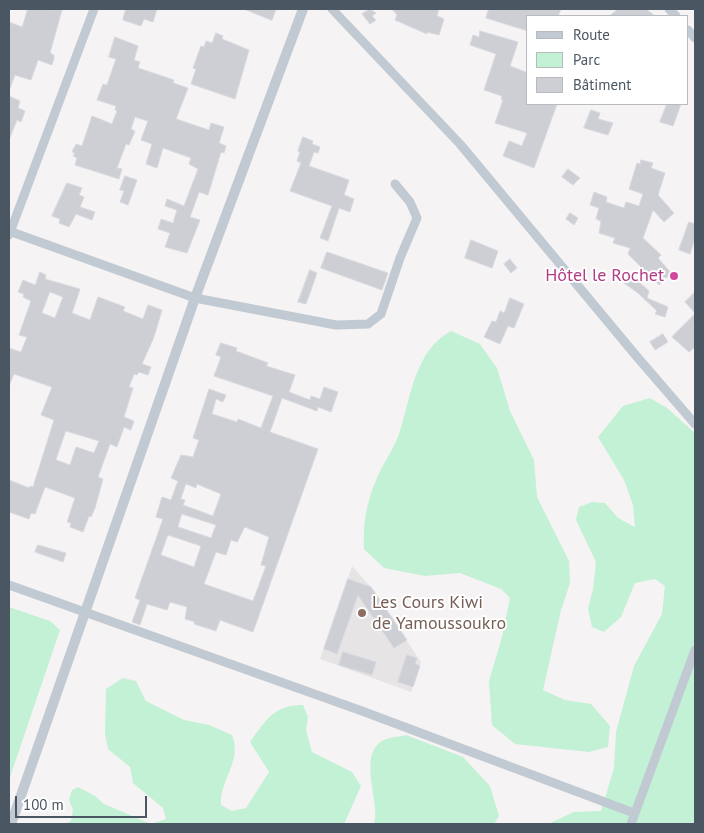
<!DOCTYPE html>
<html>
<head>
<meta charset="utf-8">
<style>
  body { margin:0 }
  #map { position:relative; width:704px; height:833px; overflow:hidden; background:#f5f3f3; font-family:"PT Sans",sans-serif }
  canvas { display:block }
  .frame { position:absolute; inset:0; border:10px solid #4a5661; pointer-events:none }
  .legend { position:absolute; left:526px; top:15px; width:162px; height:90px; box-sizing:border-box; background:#fff; border:1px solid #b7bbc0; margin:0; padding:6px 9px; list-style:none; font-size:15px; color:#4a5661 }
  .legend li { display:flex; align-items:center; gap:10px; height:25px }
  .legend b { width:25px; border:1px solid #b7bbc0 }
  .scale { position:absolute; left:15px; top:796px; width:132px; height:22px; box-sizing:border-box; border:2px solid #4a5661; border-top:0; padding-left:6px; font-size:15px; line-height:18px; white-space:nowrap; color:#4a5661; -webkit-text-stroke:4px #fff; paint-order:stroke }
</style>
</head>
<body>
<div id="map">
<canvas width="704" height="833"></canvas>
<div class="frame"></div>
<ul class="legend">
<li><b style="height:6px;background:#c1cad2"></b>Route</li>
<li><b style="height:14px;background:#c3f1d5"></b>Parc</li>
<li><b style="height:14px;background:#cdcfd5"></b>Bâtiment</li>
</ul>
<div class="scale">100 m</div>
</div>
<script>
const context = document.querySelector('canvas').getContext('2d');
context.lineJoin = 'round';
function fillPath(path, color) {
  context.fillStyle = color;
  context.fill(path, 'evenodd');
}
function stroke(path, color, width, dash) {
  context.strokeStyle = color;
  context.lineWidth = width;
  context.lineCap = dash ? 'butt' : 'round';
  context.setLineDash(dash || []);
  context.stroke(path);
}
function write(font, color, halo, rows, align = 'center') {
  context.font = font + ' "PT Sans",sans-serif';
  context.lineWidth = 4;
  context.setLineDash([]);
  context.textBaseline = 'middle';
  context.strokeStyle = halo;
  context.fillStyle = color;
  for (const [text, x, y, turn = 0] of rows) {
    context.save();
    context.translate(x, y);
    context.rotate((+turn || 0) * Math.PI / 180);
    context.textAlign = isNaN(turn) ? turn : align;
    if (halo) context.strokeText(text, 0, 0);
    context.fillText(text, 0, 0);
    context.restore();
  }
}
fillPath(new Path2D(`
  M352 566 370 586 421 662 411 692 320 659Z`), '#e6e4e5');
fillPath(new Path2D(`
  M451 331 480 344 497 368 510 411 534 460 537 497 569 561 570 583 561 610 543 690 565 700 591 704 610 726 608 747 589 752 515 744 492 725 489 681 502 637 510 598 501 589 460 573 425 576 384 568 364 549C363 523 366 503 377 478 383 463 394 449 399 434 411 398 414 351 451 331Z
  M650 398 667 408 695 433V824H548L574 812 601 811 614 768 616 732 634 666 662 614 665 586 655 579 635 583 621 617 604 632 592 627 588 609 593 589 596 562 576 520 579 507 592 502 605 503 618 518 635 527 633 505 624 480 598 437 623 406Z
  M9 607 50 621 60 630 9 780Z
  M123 678 136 681 146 701 184 720 209 725 232 735C243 760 219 781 221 805L232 811 246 808 269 772 250 742C265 721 275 704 303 705L308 717 306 730 312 752 352 772 361 786 344 824H64L71 821 73 810 69 800 72 790 78 787 95 796 104 804 151 824 166 819 163 808 133 783 130 767 108 749 105 733 106 689Z
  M406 735 463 757 490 786 499 816 494 824H374C381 803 357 757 382 741 388 737 399 737 406 735Z`), '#c3f1d5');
const building = new Path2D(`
  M28 9 62 10 50 53 54 55V58L52 65 38 60 31 80 15 75 9 91V22L22 27Z
  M126 9H157L153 22 144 19 141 26 123 20Z
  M244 9H276L272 20Z
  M370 9 376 13 372 16 376 20 370 24 362 14Z
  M392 9H439L437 16 444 19 439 35 427 32V34L395 20 397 15Z
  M489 9H561L558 16H528V31L486 18Z
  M618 9H646L655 16H610Z
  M480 31 518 42 510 66 528 73V104H557L534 168 503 156 509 141 522 146 527 133 495 123 503 100 501 99 502 96 484 90 496 54 470 45 473 35 479 37Z
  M216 33 223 36 222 39 249 50 235 99 191 84 196 69 193 68 201 46 204 47 206 41 212 43Z
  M115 37 138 46 134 60 140 62 138 68 174 80 173 83 188 88 176 119 209 130 211 123 224 127 219 143 226 146 224 153 221 152 208 195 199 192 190 217 200 220 187 253 165 247 170 233 158 229 161 219 173 223 177 210 165 206 167 199 184 206 198 169 189 164 191 158 163 148 157 168 146 164 152 144 141 140 148 121 135 117 131 129 135 131 129 145 126 144 117 168 122 169 119 179 75 165 77 158 73 156 75 153 72 152 76 144 82 146 92 116 112 124 117 111 115 110 116 106 97 100 103 84 107 85 116 59 109 57Z
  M9 96 20 101 18 108 25 111 21 122 17 120 9 140Z
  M667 104H681L673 126 660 122Z
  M591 110 600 113 598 119 613 123 608 135 584 128Z
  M303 137 313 141 312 144 320 147 318 153 314 152 309 166 349 180 344 195 354 199 350 212 339 208 328 241 320 238 332 206 290 191 301 163 297 161 300 152 298 151Z
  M641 160 653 163 651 168 665 173 658 195 674 213 664 222 653 210 643 238 661 255 658 258 671 273 659 285 628 254 630 248 613 243 615 238 599 233 601 221 596 219 599 208 590 205 594 192 607 197 606 202 624 208 626 202 639 206 643 194 629 189 637 163 640 164Z
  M568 169 580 178 573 185 562 177Z
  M125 176 137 180 128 205 120 202 124 191 120 190Z
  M67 183 82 188 79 195 84 197 80 207 95 212 92 220 76 214 69 227 59 223 60 219 52 216Z
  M570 213 578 218 574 225 566 219Z
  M689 222 695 224V238L690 254 679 250Z
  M471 240 498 251 492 268 465 258Z
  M327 252 388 273 382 290 321 268Z
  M510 259 517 268 511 273 504 264Z
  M310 270 317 273 306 304 298 302Z
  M40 272 46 275 45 279 80 289 72 313 90 320 98 297 125 307 123 311 143 319 148 305 162 310 154 337 142 364 151 367 148 375 139 372 137 375 134 374 129 387 133 388 124 417 134 421 131 430 124 427 117 447 110 444 98 477 103 479 95 508 91 517 89 516 83 532 70 527 71 523 67 522 75 498 45 487 35 514 31 513 29 519 9 512V480L29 488 30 486 33 487 54 420 41 415 52 387 14 374 9 386V348L21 352 27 337 19 335 31 301 23 297 24 294 18 292 23 280 35 285ZM50 292 63 297 55 318 42 313ZM66 431 99 441 94 453 76 447 70 465 56 460Z
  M631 275 649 291 647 298 668 307 665 317 655 314 657 311 638 293 624 283Z
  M695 292V313L685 302Z
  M510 298 524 304 514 328 508 326 500 344 484 337 492 321 496 322 500 311 504 313Z
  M695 314V347L689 352 672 337Z
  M663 334 668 342 655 350 650 342Z
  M221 343 237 348 236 351 268 363 266 366 295 375 289 392 310 400 311 396 320 399 324 387 338 392 331 412 318 407 317 411 282 398 270 432 318 449 253 632 220 620 216 631 194 624 195 622 185 619 187 607 170 602 167 610 147 604 140 625 132 622 140 600 135 598 163 519 156 517 162 497 171 500 178 481 171 478 181 455 193 457 199 440 193 438 209 389 226 395 223 402 216 399 212 414 237 422 238 419 261 428 273 396 214 376 221 357 216 355ZM186 484 196 488 197 484 221 494 213 516 183 505 185 500 181 499ZM182 514 216 525 211 538 178 527ZM245 527 269 537 261 565 266 566 253 601 204 584 216 552 226 555 231 540 237 542ZM168 535 201 546 194 567 161 555Z
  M38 545 66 553 63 562 35 552Z
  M348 579 371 587 407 640 394 648 358 595 337 654 324 649Z
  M343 652 376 662 372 675 339 665Z
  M407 655 417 658 415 664 420 666 413 687 398 682Z`);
fillPath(building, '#cdcfd5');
stroke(building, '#d7d9de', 1);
stroke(new Path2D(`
  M332 9 460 144 638 358 695 424
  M669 9 676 16
  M688 30 695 38
  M9 231 195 298 336 325 368 324 381 314 400 258 417 218 410 202 395 184
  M9 235 94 9
  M9 585 362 711 634 813
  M631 824 695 650`), '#c1cad2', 9);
stroke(new Path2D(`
  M11 824 195 298 303 9`), '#c1cad2', 10);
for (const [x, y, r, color] of [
  [674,276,5,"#d1479c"],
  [362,613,5,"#8d6e63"]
]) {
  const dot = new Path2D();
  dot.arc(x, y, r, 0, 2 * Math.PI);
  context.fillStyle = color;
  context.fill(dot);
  stroke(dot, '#fff', 2);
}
write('18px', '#b23c85', '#fff', [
  ["Hôtel le Rochet",664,276]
], 'right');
write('18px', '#785e54', '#fff', [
  ["Les Cours Kiwi",372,603],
  ["de Yamoussoukro",372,624]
], 'left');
</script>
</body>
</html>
